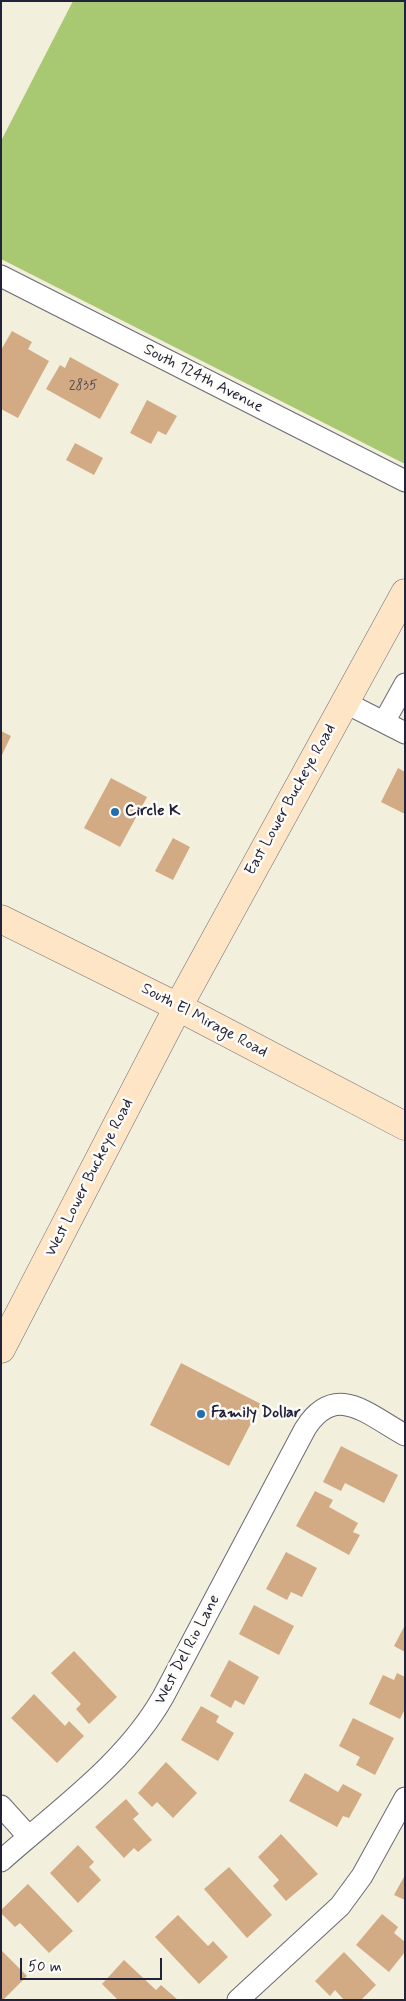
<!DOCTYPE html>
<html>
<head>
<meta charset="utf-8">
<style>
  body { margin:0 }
  #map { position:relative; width:406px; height:2001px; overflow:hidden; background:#f3efdd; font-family:Mynerve,sans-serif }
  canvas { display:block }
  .frame { position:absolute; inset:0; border:2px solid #22223b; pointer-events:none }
  .scale { position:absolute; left:20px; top:1958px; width:142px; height:22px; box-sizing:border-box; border:2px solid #22223b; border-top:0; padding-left:6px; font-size:15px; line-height:18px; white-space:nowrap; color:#22223b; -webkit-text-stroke:4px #fdfcf7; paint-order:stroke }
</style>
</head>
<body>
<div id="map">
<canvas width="406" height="2001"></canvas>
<div class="frame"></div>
<div class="scale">50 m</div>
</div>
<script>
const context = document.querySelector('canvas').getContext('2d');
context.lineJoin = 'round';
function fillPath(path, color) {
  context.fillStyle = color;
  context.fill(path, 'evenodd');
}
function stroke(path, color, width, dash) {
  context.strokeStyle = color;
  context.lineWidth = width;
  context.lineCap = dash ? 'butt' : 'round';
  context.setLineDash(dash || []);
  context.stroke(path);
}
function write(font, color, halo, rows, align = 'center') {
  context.font = font + ' Mynerve,sans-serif';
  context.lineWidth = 5;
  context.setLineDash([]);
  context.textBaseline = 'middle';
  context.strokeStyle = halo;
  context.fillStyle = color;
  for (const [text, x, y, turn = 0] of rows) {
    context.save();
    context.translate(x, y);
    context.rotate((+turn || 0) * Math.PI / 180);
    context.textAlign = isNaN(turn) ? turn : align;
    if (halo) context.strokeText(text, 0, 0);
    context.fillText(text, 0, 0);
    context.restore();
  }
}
fillPath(new Path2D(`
  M73 1H405V464L1 259V141Z`), '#a8c972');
fillPath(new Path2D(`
  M12 331 32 342 28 349 49 361 18 418 1 409V350Z
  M70 357 119 384 100 419 46 389 60 365 65 368Z
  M147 400 177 416 166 435 158 431 151 444 130 433Z
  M75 443 103 458 94 475 66 460Z
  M1 731 11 736 1 757Z
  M398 768 405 772V814L381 802Z
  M111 778 147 797 120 847 84 828Z
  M173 838 190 847 173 880 155 871Z
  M181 1363 261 1404 229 1466 150 1425Z
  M341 1446 398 1475 384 1503 345 1483 341 1491 323 1482Z
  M315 1491 333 1500 329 1507 358 1523 353 1532 360 1535 349 1555 296 1526Z
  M286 1552 317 1568 302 1597 291 1592 287 1600 266 1589Z
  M254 1605 294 1626 279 1655 239 1634Z
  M405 1625V1652L394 1646Z
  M74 1651 117 1697 89 1724 76 1709 81 1704 51 1673Z
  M229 1660 259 1677 244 1705 235 1700 231 1708 210 1696Z
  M397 1673 405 1677V1709L400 1719 369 1704 383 1675 394 1680Z
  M34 1694 65 1726 69 1721 84 1736 57 1763 11 1718Z
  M201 1706 219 1716 216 1722 234 1733 218 1761 181 1740Z
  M353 1718 394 1738 375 1775 356 1765 360 1757 339 1746Z
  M166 1762 197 1793 173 1818 157 1802 152 1807 138 1793Z
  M305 1773 338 1792 343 1784 362 1794 349 1818 343 1816 337 1827 289 1801Z
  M126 1799 139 1814 133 1819 152 1840 138 1852 134 1848 124 1858 95 1827Z
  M281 1834 318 1874 286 1901 273 1886 279 1880 258 1857Z
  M78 1845 94 1862 89 1867 101 1880 78 1903 50 1873Z
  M229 1867 272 1915 247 1938 204 1889Z
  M405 1875V1900L394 1895Z
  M28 1884 73 1931 49 1953 20 1923 15 1927 1 1913V1910Z
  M382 1914 398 1927 394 1933 405 1942V1952L389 1972 356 1945Z
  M178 1915 208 1946 213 1941 228 1957 199 1984 155 1937Z
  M1 1950 27 1976 3 2000 1 1998Z
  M344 1952 376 1985 361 2000H344L335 1990 330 1996 315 1981Z
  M124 1960 156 1990 161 1985 178 2000H118L102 1984Z`), '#d2ab84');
const street = new Path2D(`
  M1 276 405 481
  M344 702 405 733
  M384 722 405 684
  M1 1806 29 1837
  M1 1861C58 1810 125 1764 163 1697L305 1429C335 1381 367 1414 405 1435
  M238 2000 340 1906 362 1876 405 1798`);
const secondary = new Path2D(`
  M1 919 178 1007 405 1126
  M1 1349 178 1007 405 593`);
stroke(street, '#6b6a74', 23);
stroke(secondary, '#6b6a74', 29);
stroke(street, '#fff', 21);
stroke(secondary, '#fee5c5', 28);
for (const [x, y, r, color] of [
  [115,812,5,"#1f6fb2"],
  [201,1414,5,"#1f6fb2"]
]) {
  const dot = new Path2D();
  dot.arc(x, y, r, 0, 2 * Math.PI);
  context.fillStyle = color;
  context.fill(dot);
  stroke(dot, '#fdfcf7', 2);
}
write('14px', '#4e444d', null, [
  ["2835",83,386]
]);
write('16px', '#22223b', '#fdfcf7', [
  ["South 124th Avenue",203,379,27],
  ["East Lower Buckeye Road",291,800,-61],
  ["South El Mirage Road",204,1021,28],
  ["West Lower Buckeye Road",90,1178,-63],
  ["West Del Rio Lane",188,1650,-62]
]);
write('bold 16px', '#22223b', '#fdfcf7', [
  ["Circle K",125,812],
  ["Family Dollar",211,1414]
], 'left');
</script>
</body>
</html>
